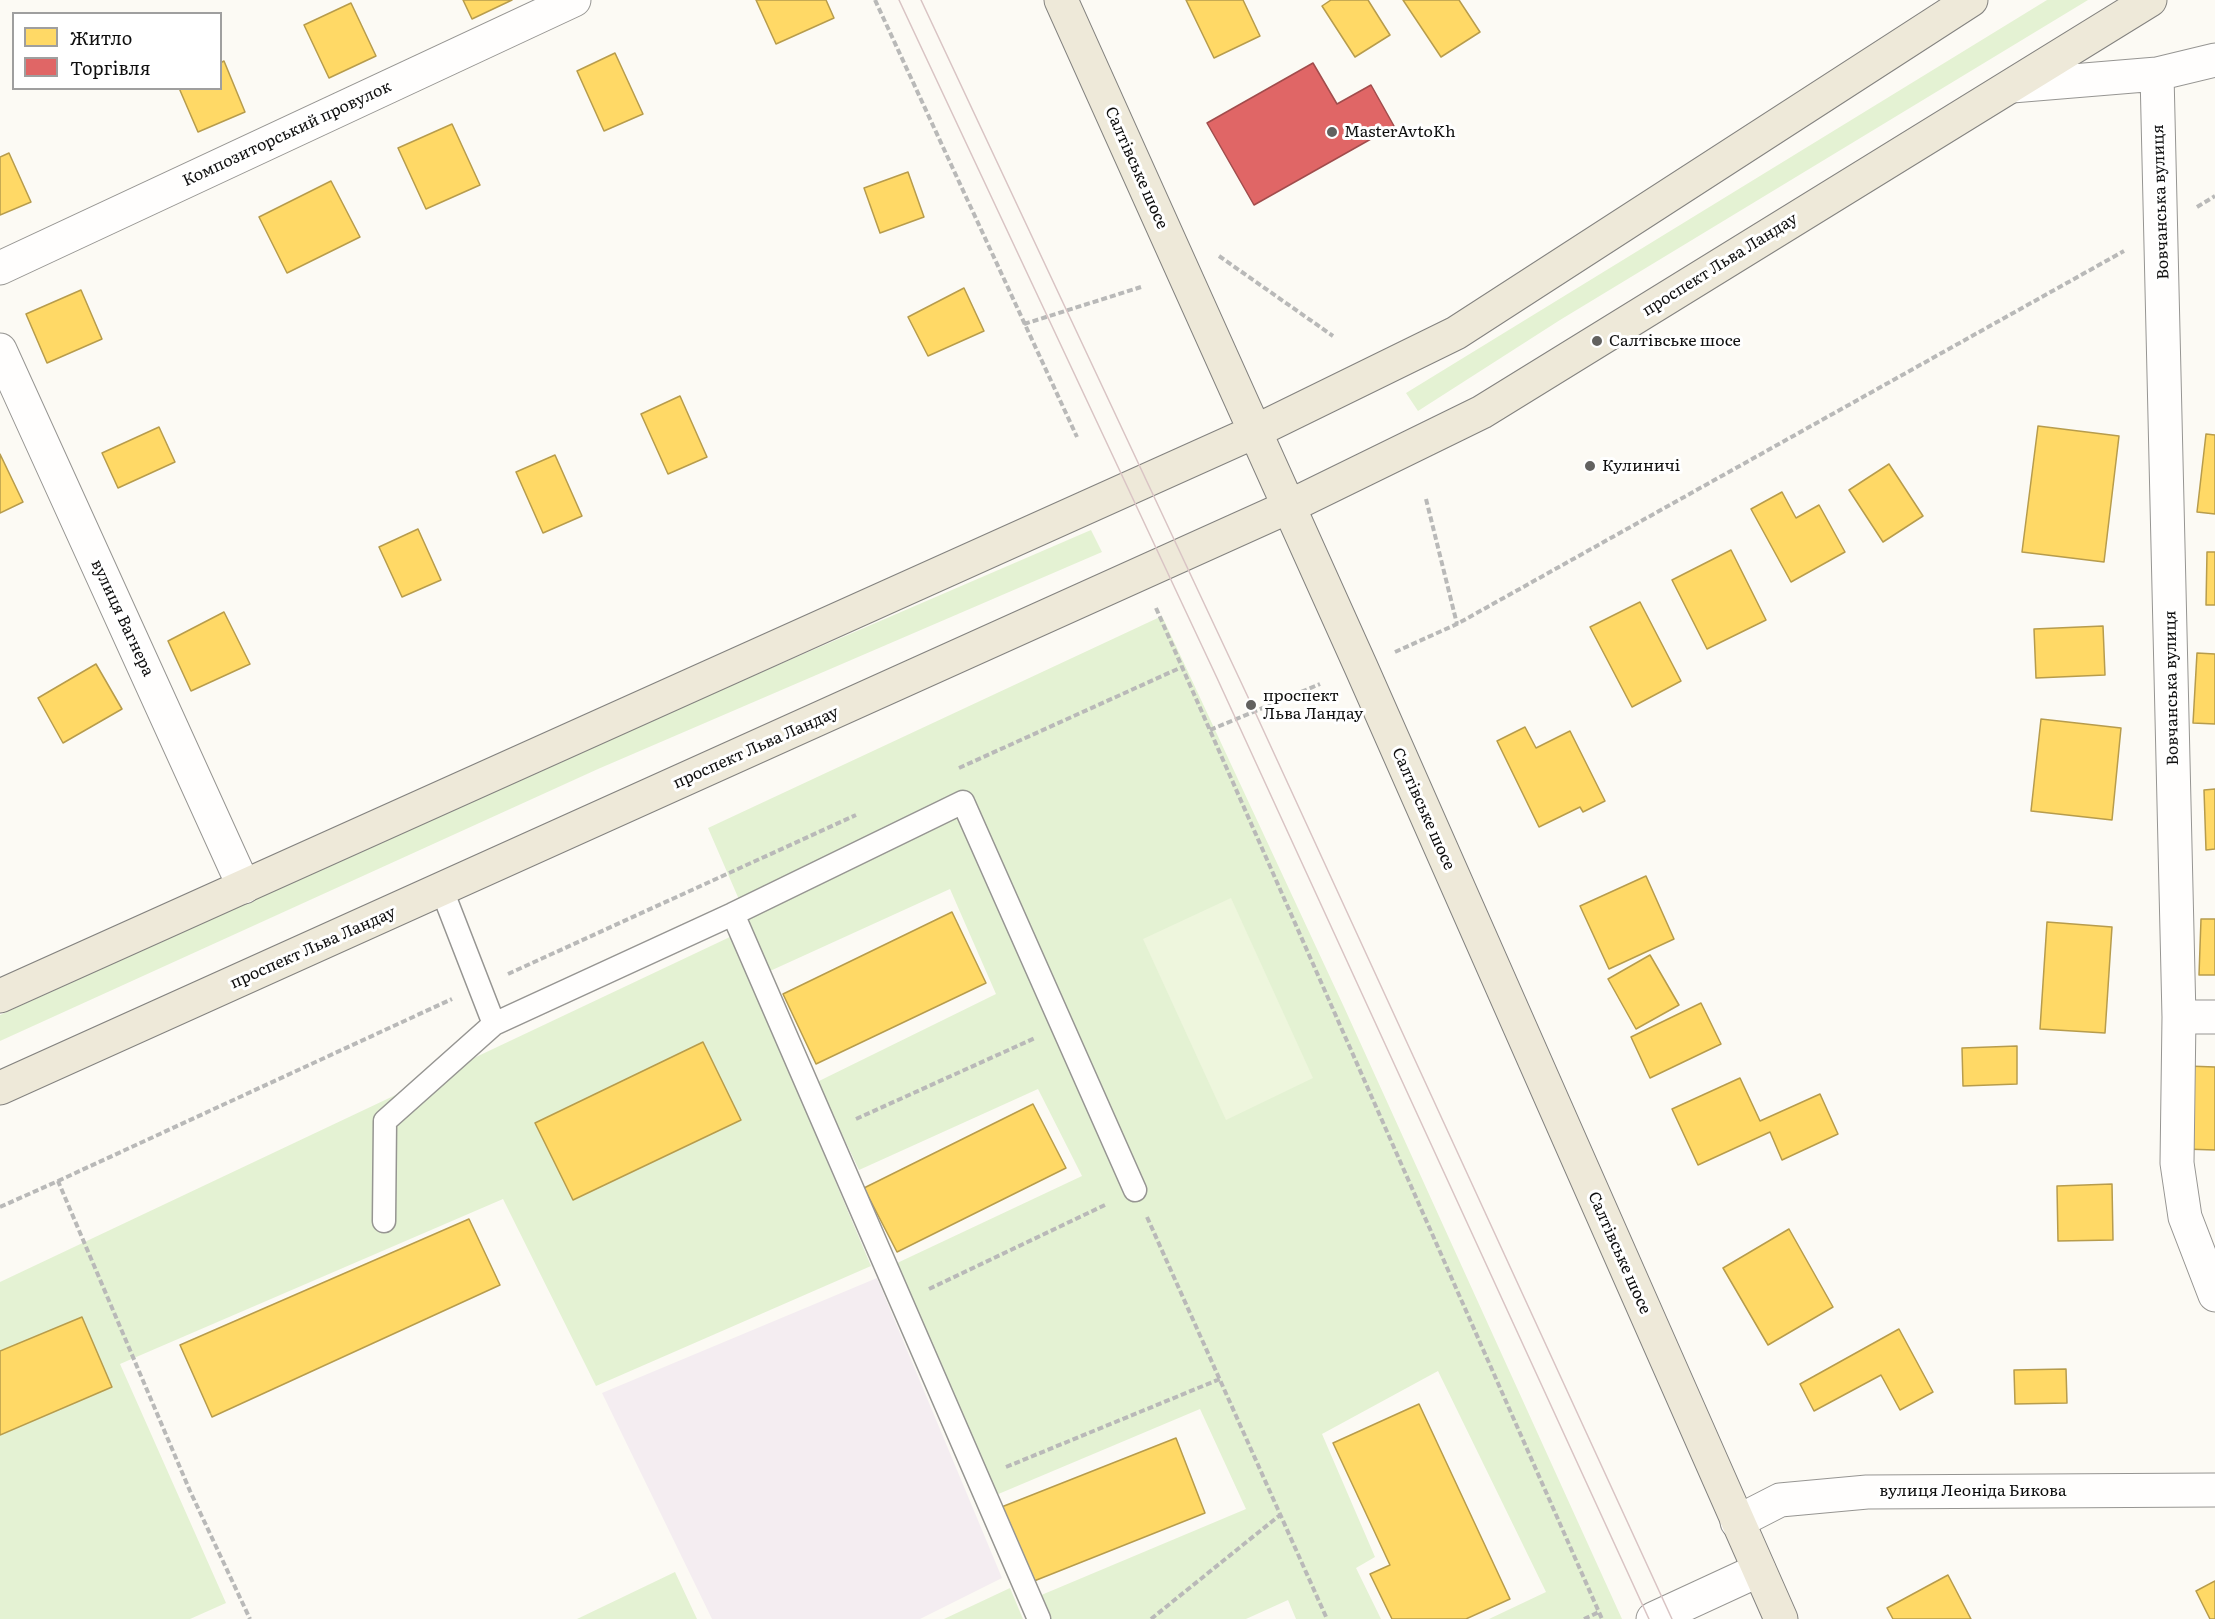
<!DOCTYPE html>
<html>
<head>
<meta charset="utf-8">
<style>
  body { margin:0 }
  #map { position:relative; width:2215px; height:1619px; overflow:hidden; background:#fcfaf4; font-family:Literata,serif }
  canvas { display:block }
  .legend { position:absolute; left:12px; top:12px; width:210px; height:78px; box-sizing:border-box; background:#fff; border:2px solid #9f9f9f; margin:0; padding:8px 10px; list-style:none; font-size:18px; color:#0f0f0f }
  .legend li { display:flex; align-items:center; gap:12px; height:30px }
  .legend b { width:30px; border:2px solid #9f9f9f }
</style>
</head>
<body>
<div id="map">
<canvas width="2215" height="1619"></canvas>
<ul class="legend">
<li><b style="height:16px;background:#ffd966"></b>Житло</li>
<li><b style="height:16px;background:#e06666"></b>Торгівля</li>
</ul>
</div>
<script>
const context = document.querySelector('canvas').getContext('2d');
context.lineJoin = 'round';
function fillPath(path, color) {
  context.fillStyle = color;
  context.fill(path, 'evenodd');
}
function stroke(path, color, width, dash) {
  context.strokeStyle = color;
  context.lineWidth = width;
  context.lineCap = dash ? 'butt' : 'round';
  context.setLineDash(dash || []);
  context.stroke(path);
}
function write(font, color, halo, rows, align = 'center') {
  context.font = font + ' Literata,serif';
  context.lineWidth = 6;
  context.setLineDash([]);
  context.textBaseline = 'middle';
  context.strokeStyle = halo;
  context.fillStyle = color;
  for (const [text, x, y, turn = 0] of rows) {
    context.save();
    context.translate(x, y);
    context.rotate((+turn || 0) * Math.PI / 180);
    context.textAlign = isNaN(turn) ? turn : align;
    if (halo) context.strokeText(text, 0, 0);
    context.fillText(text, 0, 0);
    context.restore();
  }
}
fillPath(new Path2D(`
  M877 1278 1002 1578 920 1619H712L602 1393Z`), '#f4edf1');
fillPath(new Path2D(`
  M2047 0H2088L1560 320 1418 411 1406 393Z
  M1091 530 1102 552 598 769 0 1041V1015L588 747Z
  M1162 616 1344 1007 1622 1619H1489L1546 1592 1438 1371 1322 1434 1375 1557 1356 1568 1381 1619H1296L1288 1600 1246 1619H1050L1039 1596 1246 1509 1200 1409 996 1495 895 1264 1082 1176 1038 1089 859 1170 817 1082 996 994 950 889 770 971 708 828Z
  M732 936 871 1266 596 1386 503 1199 120 1364 226 1603 190 1619H0V1282Z
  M675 1572 697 1619H577Z
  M1010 1588 1023 1619H944Z`), '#e4f2d3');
fillPath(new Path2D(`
  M1231 898 1313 1078 1226 1120 1143 939Z`), '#eef6dd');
const homes = new Path2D(`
  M463 0H512L472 19Z
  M756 0H826L834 18 776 44Z
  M1186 0H1243L1260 36 1214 58Z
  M1331 0H1368L1390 35 1355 57 1322 6Z
  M1403 0H1459L1480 32 1441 57Z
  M351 3 376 56 329 78 304 25Z
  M615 53 643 114 604 131 577 71Z
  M224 61 245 112 198 132 179 88H220V63Z
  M452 124 480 185 426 209 398 148Z
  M9 153 31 202 0 215V157Z
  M908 172 924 217 880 233 864 188Z
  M331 181 360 237 287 273 259 217Z
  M964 288 984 331 928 356 908 317Z
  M81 290 102 339 47 363 26 314Z
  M680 396 707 457 668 474 641 414Z
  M2038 426 2119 436 2104 562 2022 552Z
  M159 427 175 462 118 488 102 453Z
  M2206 434 2215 435V514L2197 512Z
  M0 454 23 502 0 513Z
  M555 455 582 516 543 533 516 472Z
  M1889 464 1923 516 1883 542 1849 490Z
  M1782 492 1796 518 1819 505 1845 552 1791 582 1751 509Z
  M418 529 441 580 402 597 379 547Z
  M1731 550 1766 620 1707 649 1672 580Z
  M2207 552H2215V605H2206Z
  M1640 602 1681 681 1632 707 1590 627Z
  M224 612 250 664 191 691 168 641Z
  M2103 626 2105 675 2036 678 2034 629Z
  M2197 653 2215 654V724L2193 723Z
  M96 664 122 709 63 743 38 698Z
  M2041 719 2121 728 2112 820 2031 811Z
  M1525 727 1536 748 1570 731 1605 801 1583 812 1580 807 1539 827 1497 741Z
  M2215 789V849L2206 850 2204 790Z
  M1646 876 1674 939 1609 969 1580 906Z
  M952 912 986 983 816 1064 783 994Z
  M2201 919H2215V975H2199Z
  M2047 922 2112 927 2105 1033 2040 1029Z
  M1650 955 1679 1005 1636 1029 1608 979Z
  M1701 1003 1721 1044 1650 1078 1631 1037Z
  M703 1042 741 1120 573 1200 535 1123Z
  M2017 1046V1084L1963 1086 1962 1048Z
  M2187 1066 2215 1067V1150L2184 1149Z
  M1740 1078 1760 1121 1820 1094 1838 1134 1782 1160 1770 1132 1698 1165 1672 1109Z
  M1033 1104 1066 1168 897 1252 864 1188Z
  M2112 1184 2113 1240 2058 1241 2057 1186Z
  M469 1219 500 1285 212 1417 180 1345Z
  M1789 1229 1833 1307 1768 1345 1723 1268Z
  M82 1317 112 1387 0 1435V1351Z
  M1899 1329 1933 1392 1900 1410 1881 1375 1814 1411 1800 1384Z
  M2066 1369 2067 1403 2015 1404 2014 1370Z
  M1419 1404 1510 1599 1466 1619H1392L1370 1574 1390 1565 1333 1443Z
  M1176 1438 1205 1513 1029 1583 999 1508Z
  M1948 1575 1971 1619H1893L1887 1608Z
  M2215 1581V1619H2210L2196 1591Z`);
fillPath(homes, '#ffd966');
stroke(homes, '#b79c4c', 1.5);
const shops = new Path2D(`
  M1313 63 1337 104 1371 85 1394 126 1254 205 1207 123Z`);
fillPath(shops, '#e06666');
stroke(shops, '#a14c4c', 1.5);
const service = new Path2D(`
  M442 890 494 1024 733 914 1039 1619
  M733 914 963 802 1135 1190
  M384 1221 385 1121 494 1024`);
const minor = new Path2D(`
  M2157 74 2179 1017 2177 1163 2185 1217 2215 1295
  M2012 86 2157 74 2215 60
  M0 268 574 0
  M0 350 244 887
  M2179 1017H2215
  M1737 1522 1780 1500 1867 1492 2215 1490
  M1653 1619 1759 1570`);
const primary = new Path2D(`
  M1061 0 1361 667 1781 1619
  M0 996 1254 432 1456 333 1971 0
  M0 1088 1288 507 1482 412 2150 0`);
stroke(service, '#969592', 25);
stroke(minor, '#969592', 35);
stroke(primary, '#83827f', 35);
stroke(new Path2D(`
  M875 0 1077 437
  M2197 207 2215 196
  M1219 256 1333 336
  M1024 324 1141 287
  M1426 499 1457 624
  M1156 608 1602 1619
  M1395 652 1457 624 2124 251
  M1210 730 1320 684
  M959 768 1182 667
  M508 974 856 815
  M856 1119 1035 1038
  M58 1181 452 999
  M0 1207 58 1181 190 1491 250 1619
  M1147 1217 1327 1619
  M929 1289 1107 1204
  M1006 1467 1220 1379
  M1151 1619 1280 1515
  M1584 1619 1599 1612`), '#b9b9b8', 4, [6, 3]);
stroke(service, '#fffefd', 22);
stroke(minor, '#fffefd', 33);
stroke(primary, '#eee9d9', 33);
stroke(new Path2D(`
  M899 0 1217 678 1649 1619
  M921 0 1255 712 1672 1619`), '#d9c4c4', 1.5);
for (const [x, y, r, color] of [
  [1332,132,6,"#62615f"],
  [1597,341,6,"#62615f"],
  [1590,466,6,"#62615f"],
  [1251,705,6,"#62615f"]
]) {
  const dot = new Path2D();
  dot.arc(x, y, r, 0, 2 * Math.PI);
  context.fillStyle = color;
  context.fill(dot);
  stroke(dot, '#fff', 2);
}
write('16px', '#0f0f0f', '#fff', [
  ["MasterAvtoKh",1344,132],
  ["Салтівське шосе",1609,341],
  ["Кулиничі",1602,466],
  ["проспект",1263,696],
  ["Льва Ландау",1263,714]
], 'left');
write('16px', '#0f0f0f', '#fff', [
  ["Композиторський провулок",287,134,-25],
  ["Салтівське шосе",1136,168,66],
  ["Вовчанська вулиця",2161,202,-92],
  ["проспект Льва Ландау",1720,265,-32],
  ["вулиця Вагнера",122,618,65],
  ["Вовчанська вулиця",2172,688,-91],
  ["проспект Льва Ландау",756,748,-24],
  ["Салтівське шосе",1423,809,66],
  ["проспект Льва Ландау",313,948,-24],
  ["Салтівське шосе",1619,1253,66],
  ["вулиця Леоніда Бикова",1973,1491]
]);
</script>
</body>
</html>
